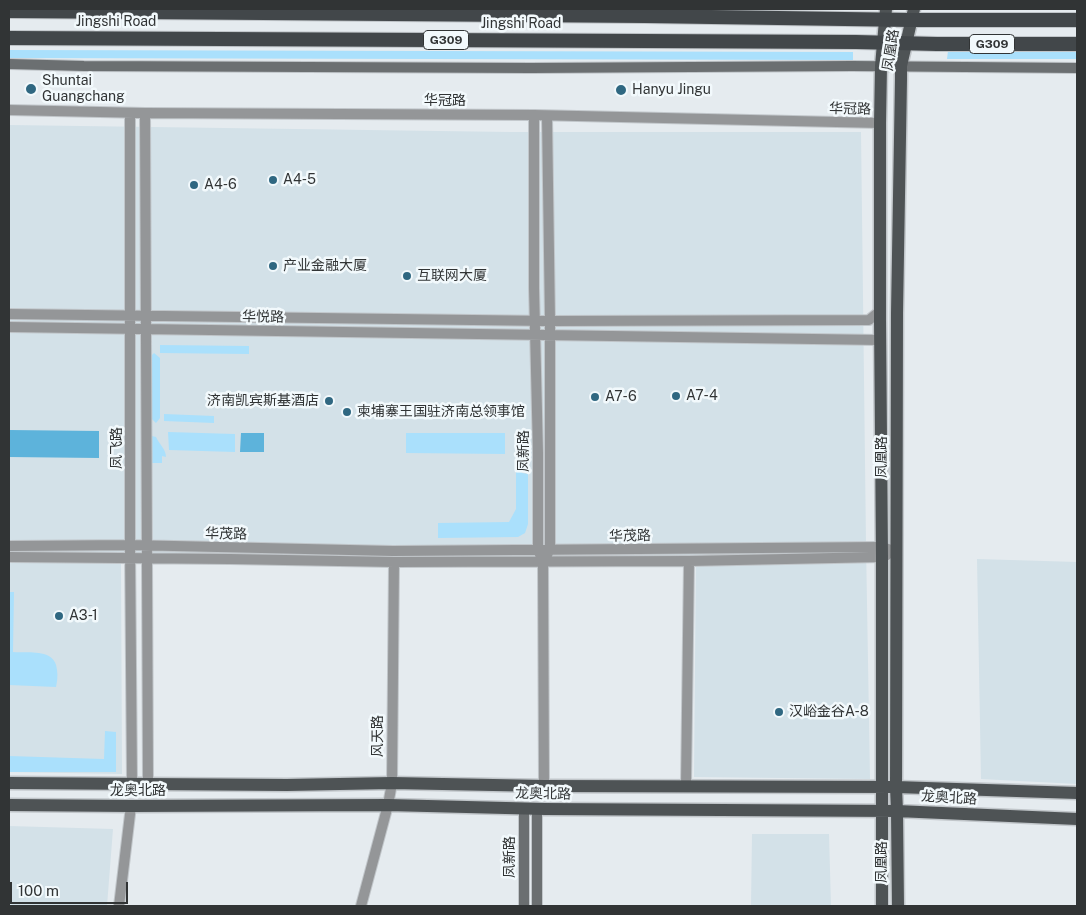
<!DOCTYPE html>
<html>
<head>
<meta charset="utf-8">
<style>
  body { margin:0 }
  #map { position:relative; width:1086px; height:915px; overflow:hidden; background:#e5ebef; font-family:"Public Sans",sans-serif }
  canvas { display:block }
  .frame { position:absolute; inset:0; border:10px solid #313435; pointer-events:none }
  .scale { position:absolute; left:10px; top:882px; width:118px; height:22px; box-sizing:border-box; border:2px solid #313435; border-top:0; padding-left:6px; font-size:15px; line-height:18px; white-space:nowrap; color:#313435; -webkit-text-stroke:4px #f2f9fc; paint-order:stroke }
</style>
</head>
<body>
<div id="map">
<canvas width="1086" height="915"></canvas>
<div class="frame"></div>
<div class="scale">100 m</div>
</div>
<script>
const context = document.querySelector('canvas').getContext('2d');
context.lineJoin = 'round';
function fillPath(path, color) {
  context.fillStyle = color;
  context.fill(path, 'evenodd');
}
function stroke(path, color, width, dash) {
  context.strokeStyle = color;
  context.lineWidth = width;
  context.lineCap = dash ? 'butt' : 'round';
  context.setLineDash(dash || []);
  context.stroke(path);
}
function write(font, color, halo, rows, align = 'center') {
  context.font = font + ' "Public Sans","Noto Sans SC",sans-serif';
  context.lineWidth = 5;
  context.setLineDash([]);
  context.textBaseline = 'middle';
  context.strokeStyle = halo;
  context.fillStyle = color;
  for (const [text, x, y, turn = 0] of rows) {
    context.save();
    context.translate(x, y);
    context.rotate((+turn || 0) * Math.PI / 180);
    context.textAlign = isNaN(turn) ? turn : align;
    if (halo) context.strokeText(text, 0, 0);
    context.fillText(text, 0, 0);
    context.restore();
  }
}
fillPath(new Path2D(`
  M9 125 510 132H861L866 544 870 779 694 777 696 555 121 564 122 774 9 772Z
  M977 559 1077 562V784L981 779Z
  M9 826 113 829 107 906H9Z
  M752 834H829L831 906H751Z`), '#d3e1e8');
fillPath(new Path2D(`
  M9 50 853 52V60L9 58Z
  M948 51H1077V59H947Z
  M160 345 249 346V354L160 353Z
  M154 353 160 358V418L156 423 151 418 152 355Z
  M164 414 214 416V423L164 421Z
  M168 432 235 434V452L169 450Z
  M406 433H505V454L406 453Z
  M152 436 156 437C159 444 166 449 166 457L162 456V463H152Z
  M516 458 522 473 528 474V524L525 533 518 537 438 538V523L509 522 516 509Z
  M9 592H14L13 652C28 653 56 648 57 670 58 676 57 682 56 687L9 685Z
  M105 731 116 732V772H9V756L104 759Z`), '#aae0fc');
fillPath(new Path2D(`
  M9 430 99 431V458L9 457Z
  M241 433H264V452H240Z`), '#5db3db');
const tertiary = new Path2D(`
  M9 110 145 113 534 115 880 123
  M130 113V545L132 783
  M145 113 148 783
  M534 115V288L538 453V550L543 561 544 786
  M9 314 550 321 869 320 880 311
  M9 327 880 340
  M9 546 130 545 393 551 882 547 897 552
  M546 556 550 550V321L547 116
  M9 557 230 559 394 562 689 561 882 557 887 555
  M686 786 689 561
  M119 906 131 806
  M361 906 388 805 392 783 394 562`);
const secondary = new Path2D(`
  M9 64 84 66 531 68 852 66 1077 68
  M524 906V808
  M537 906V809`);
const primary = new Path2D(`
  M9 783 287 785 392 783 544 786 896 787 1077 793
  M9 805 131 806 388 805 545 809 897 811 1077 819
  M882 906V557L880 321V123L881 66 886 9
  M898 906 897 811 896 787 897 313 901 79V66L914 9`);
const trunk = new Path2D(`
  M9 11 645 16 911 20H1077
  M9 38 856 42 937 44H1077`);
stroke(tertiary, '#c1c6ca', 12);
stroke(secondary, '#c1c6ca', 12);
stroke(primary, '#c1c6ca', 15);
stroke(trunk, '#c1c6ca', 16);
stroke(tertiary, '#949698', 10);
stroke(secondary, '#6b6f71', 10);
stroke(primary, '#4e5355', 12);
stroke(trunk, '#42474a', 14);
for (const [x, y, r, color] of [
  [31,89,6,"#2f6781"],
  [621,90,6,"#2f6781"],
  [273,180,5,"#2f6781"],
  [194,185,5,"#2f6781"],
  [273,266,5,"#2f6781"],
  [407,276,5,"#2f6781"],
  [676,396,5,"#2f6781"],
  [595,397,5,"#2f6781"],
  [329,401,5,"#2f6781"],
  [347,412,5,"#2f6781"],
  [59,616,5,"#2f6781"],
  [779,712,5,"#2f6781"]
]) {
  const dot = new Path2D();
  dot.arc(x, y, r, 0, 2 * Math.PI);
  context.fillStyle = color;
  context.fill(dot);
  stroke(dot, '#f2f9fc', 2);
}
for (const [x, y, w] of [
  [446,40,45],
  [992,44,45]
]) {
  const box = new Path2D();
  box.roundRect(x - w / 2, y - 9.5, w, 19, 4);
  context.fillStyle = '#f2f9fc';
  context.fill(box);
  stroke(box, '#313435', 1);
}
write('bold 12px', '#313435', null, [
  ["G309",446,40],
  ["G309",992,44]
]);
write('14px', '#313435', '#f2f9fc', [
  ["Jingshi Road",116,22],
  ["Jingshi Road",521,24],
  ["凤凰路",891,50,-81],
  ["华冠路",445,101],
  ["华冠路",850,109,1],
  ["华悦路",263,317,1],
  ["凤飞路",117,448,-90],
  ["凤新路",524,451,-90],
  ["凤凰路",882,457,-90],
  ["华茂路",226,534,1],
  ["华茂路",630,536,-1],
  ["风天路",378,736,-90],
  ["龙奥北路",138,791],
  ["龙奥北路",543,794,1],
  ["龙奥北路",949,798,3],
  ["凤新路",510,857,-90],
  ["凤凰路",882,862,-90]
]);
write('14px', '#313435', '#f2f9fc', [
  ["Shuntai",42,81],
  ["Guangchang",42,97],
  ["Hanyu Jingu",632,90],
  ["A4-5",283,180],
  ["A4-6",204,185],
  ["产业金融大厦",283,266],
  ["互联网大厦",417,276],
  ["A7-4",686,396],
  ["A7-6",605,397],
  ["济南凯宾斯基酒店",319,401,"right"],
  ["柬埔寨王国驻济南总领事馆",357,412],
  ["A3-1",69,616],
  ["汉峪金谷A-8",789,712]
], 'left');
</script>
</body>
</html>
